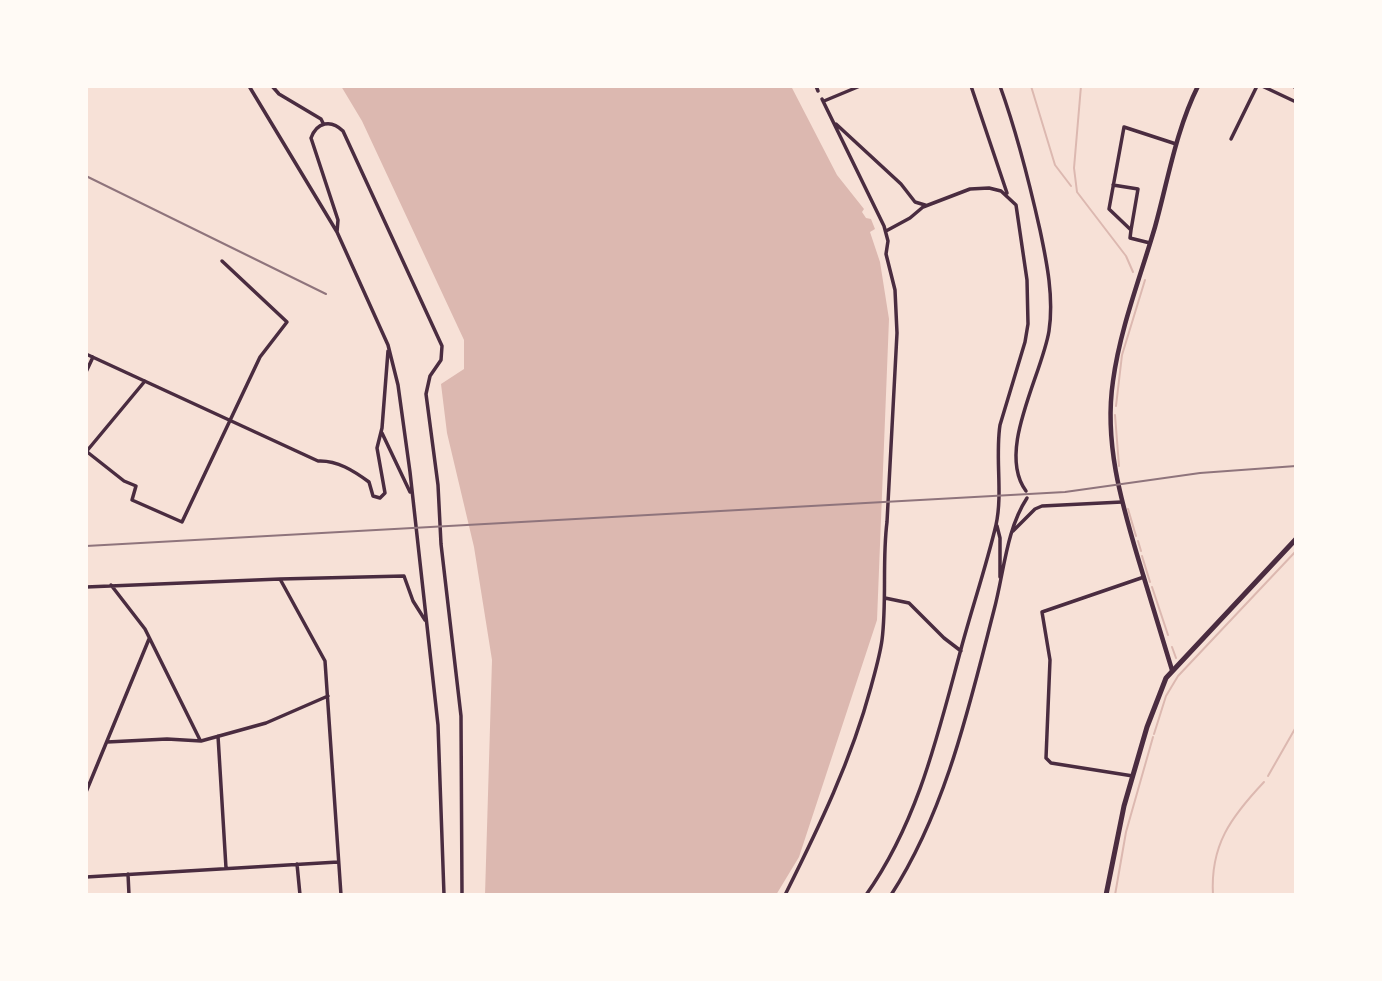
<!DOCTYPE html>
<html>
<head>
<meta charset="utf-8">
<style>
  body { margin:0 }
  #map { position:relative; width:1382px; height:981px; overflow:hidden; background:#f7e1d7; font-family:"Work Sans",sans-serif }
  canvas { display:block }
  .frame { position:absolute; inset:0; border:88px solid #fffaf5; pointer-events:none }
</style>
</head>
<body>
<div id="map">
<canvas width="1382" height="981"></canvas>
<div class="frame"></div>
</div>
<script>
const context = document.querySelector('canvas').getContext('2d');
context.lineJoin = 'round';
function fillPath(path, color) {
  context.fillStyle = color;
  context.fill(path, 'evenodd');
}
function stroke(path, color, width, dash) {
  context.strokeStyle = color;
  context.lineWidth = width;
  context.lineCap = dash ? 'butt' : 'round';
  context.setLineDash(dash || []);
  context.stroke(path);
}
fillPath(new Path2D(`
  M341 86H791L837 175 864 209 862 212 866 218 871 219 875 229 870 232 880 262 889 319 877 620 799 857 776 895H485L492 660 474 547 447 433 441 384 464 369V340L362 121Z`), '#dcb8b0');
stroke(new Path2D(`
  M1031 86 1055 165 1071 186
  M1081 86 1074 168 1077 192 1126 256 1133 272
  M1116 406 1122 355 1145 280
  M1115 415 1119 466
  M1128 509 1136 536
  M1138 541 1141 551
  M1142 556 1150 582
  M1152 587 1168 635
  M1172 647 1176 658
  M1154 734 1166 696 1178 676 1296 551
  M1268 776 1296 727
  M1115 895 1126 832 1153 737
  M1213 895C1210 845 1231 817 1264 782`), '#dcb8b0', 2);
stroke(new Path2D(`
  M249 86 337 232 388 345 398 385 410 472 438 725 444 895
  M272 86 279 94 321 119 323 123
  M816 86 818 91
  M971 86 1007 193
  M1000 86C1017 133 1029 181 1040 230 1047 263 1054 298 1049 331 1042 375 996 451 1026 491
  M1262 86 1296 102
  M1294 86 1296 89
  M824 101 860 86
  M836 124 901 184 915 202 925 205
  M1231 139 1257 86
  M1113 185 1138 189 1131 230
  M337 232 338 220 311 138C317 122 331 119 343 131L442 346 441 360 430 376 426 394 438 485 441 544 461 716 462 895
  M1150 243 1130 238 1131 230 1109 209 1124 127 1176 144
  M86 354 318 461C337 460 354 471 369 482L373 496 380 498 385 493 377 448 382 428 388 351
  M86 372 93 357
  M382 433 410 492
  M86 451 124 481 136 486 132 500 182 522 260 357 287 322 222 261
  M86 452 145 381
  M997 526 1000 538V577
  M1013 531 1035 509 1042 506 1122 502
  M280 579 404 576 413 601 425 620
  M111 585 145 629 200 740
  M86 587 280 579 325 661 341 895
  M885 598 909 603 944 638 961 651
  M218 736 226 868
  M107 742 167 739 201 741 266 723 328 696
  M1133 776 1051 763 1046 758 1050 660 1042 612 1144 577
  M86 792 149 639
  M297 864 300 895
  M128 874 129 895
  M86 877 338 862
  M785 895C819 827 851 761 871 687 875 672 880 655 882 640 887 600 882 561 887 522L897 333 895 290 886 254 888 241 884 226 822 99
  M866 895C918 822 938 734 961 649 972 608 986 567 996 525 1003 493 995 457 1000 425L1025 342 1028 324 1027 280 1016 205 1001 191 989 188 970 189 923 207 910 218 886 231
  M891 895C946 810 969 707 994 610 1004 573 1006 530 1027 498`), '#4a2c40', 3.5);
stroke(new Path2D(`
  M1172 670C1161 633 1149 595 1138 558 1121 501 1104 442 1113 381 1120 329 1140 278 1155 227 1168 180 1176 130 1198 86`), '#4a2c40', 4.5);
stroke(new Path2D(`
  M1106 895 1124 806 1147 727 1166 678 1296 539`), '#4a2c40', 5);
stroke(new Path2D(`
  M86 176 326 294
  M86 546 1065 492 1200 473 1296 466`), '#8f747c', 2);
</script>
</body>
</html>
